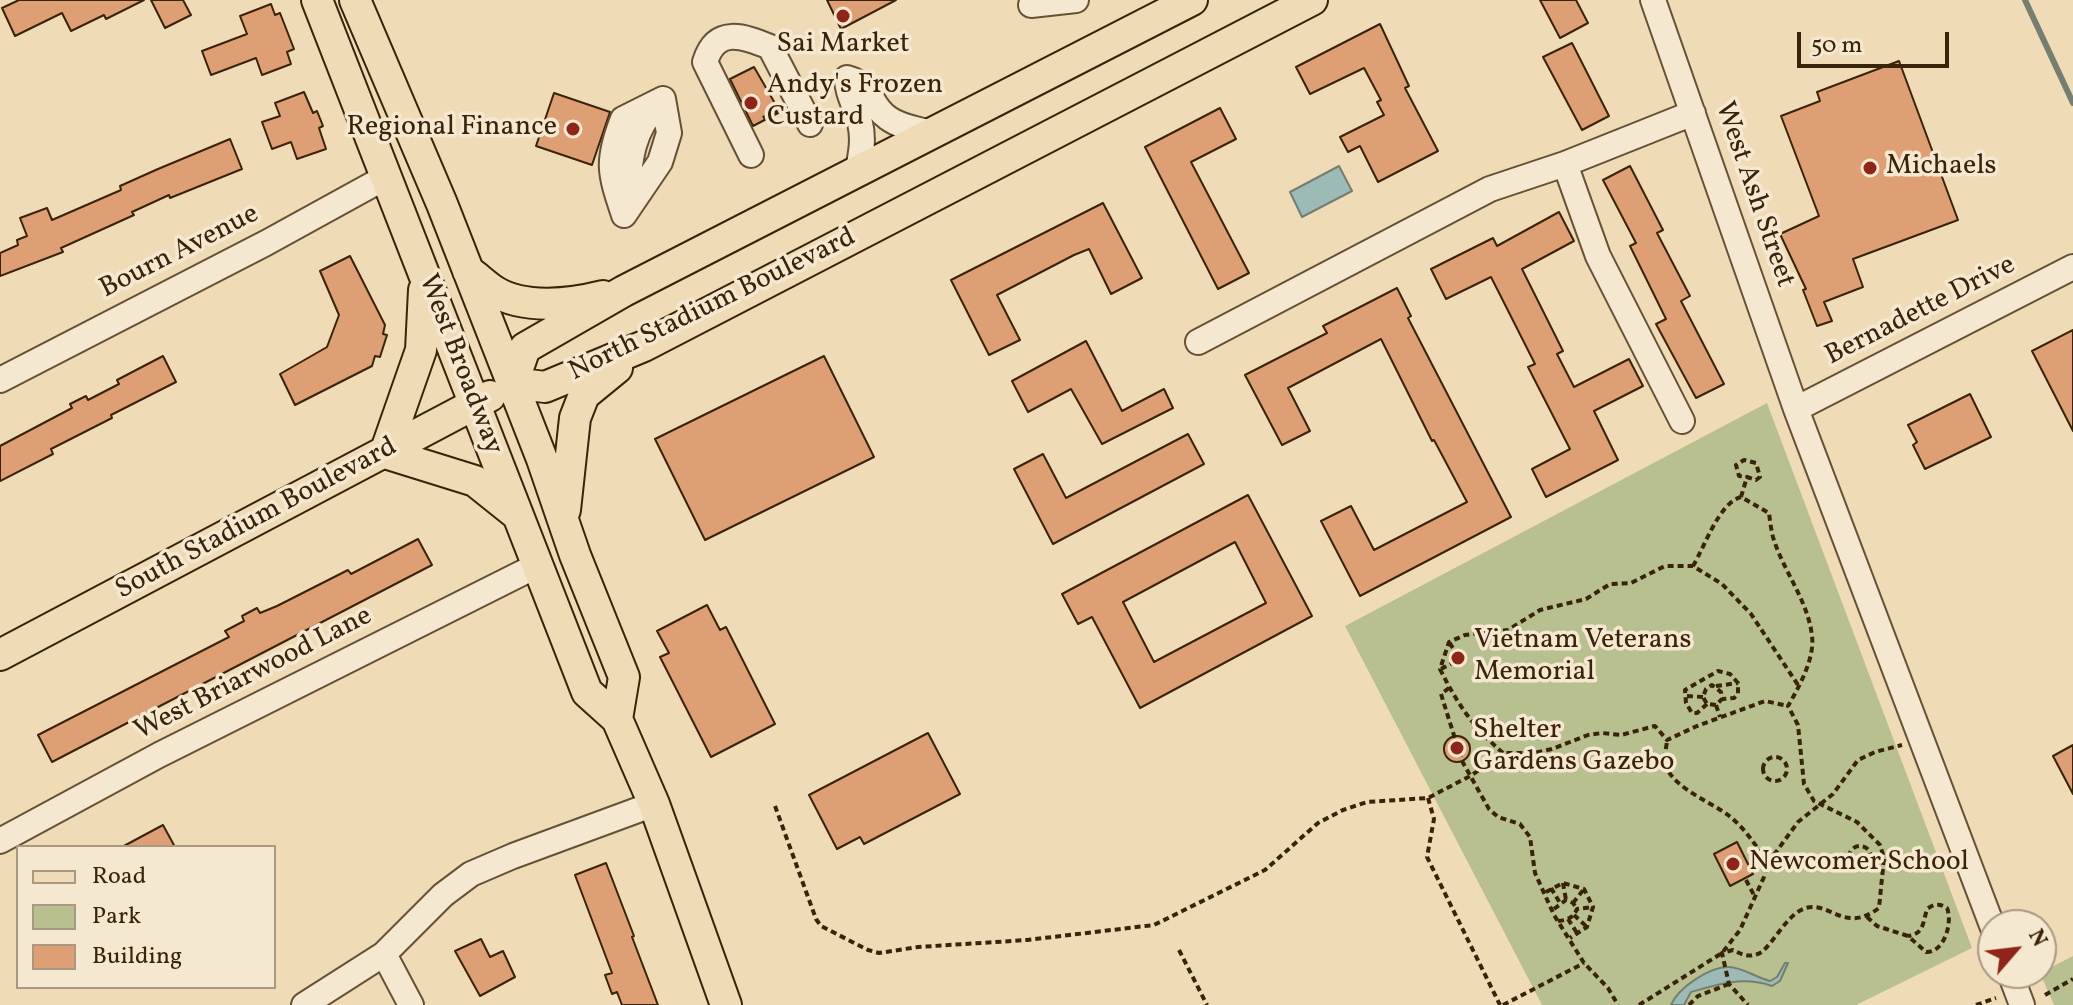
<!DOCTYPE html>
<html>
<head>
<meta charset="utf-8">
<style>
  body { margin:0 }
  #map { position:relative; width:2073px; height:1005px; overflow:hidden; background:#efdcb7; font-family:Vollkorn,serif }
  canvas { display:block }
  .legend { position:absolute; left:16px; top:845px; width:260px; height:144px; box-sizing:border-box; background:#f5e8d0; border:2px solid #aa9980; margin:0; padding:10px 14px; list-style:none; font-size:24px; color:#392309 }
  .legend li { display:flex; align-items:center; gap:16px; height:40px }
  .legend b { width:40px; border:2px solid #aa9980 }
  .north { position:absolute; left:1977px; top:909px; width:80px; height:80px; box-sizing:border-box; background:#f5e8d0; border:2px solid #aa9980; border-radius:50%; rotate:62deg; font-size:22px; font-weight:700; line-height:32px; text-align:center; color:#392309 }
  .north::after { content:''; display:block; margin:auto; width:28px; height:36px; background:#8f2418; clip-path:polygon(50% 0,100% 100%,50% 72%,0 100%) }
  .scale { position:absolute; left:1797px; top:32px; width:152px; height:36px; box-sizing:border-box; border:4px solid #392309; border-top:0; padding-left:10px; font-size:24px; line-height:28px; white-space:nowrap; color:#392309; -webkit-text-stroke:6px #f5e8d0; paint-order:stroke }
</style>
</head>
<body>
<div id="map">
<canvas width="2073" height="1005"></canvas>
<ul class="legend">
<li><b style="height:10px;background:#efdcb7"></b>Road</li>
<li><b style="height:22px;background:#b9c08f"></b>Park</li>
<li><b style="height:22px;background:#df9f74"></b>Building</li>
</ul>
<div class="north">N</div>
<div class="scale">50 m</div>
</div>
<script>
const context = document.querySelector('canvas').getContext('2d');
context.lineJoin = 'round';
function fillPath(path, color) {
  context.fillStyle = color;
  context.fill(path, 'evenodd');
}
function stroke(path, color, width, dash) {
  context.strokeStyle = color;
  context.lineWidth = width;
  context.lineCap = dash ? 'butt' : 'round';
  context.setLineDash(dash || []);
  context.stroke(path);
}
function write(font, color, halo, rows, align = 'center') {
  context.font = font + ' Vollkorn,serif';
  context.lineWidth = 7;
  context.setLineDash([]);
  context.textBaseline = 'middle';
  context.strokeStyle = halo;
  context.fillStyle = color;
  for (const [text, x, y, turn = 0] of rows) {
    context.save();
    context.translate(x, y);
    context.rotate((+turn || 0) * Math.PI / 180);
    context.textAlign = isNaN(turn) ? turn : align;
    if (halo) context.strokeText(text, 0, 0);
    context.fillText(text, 0, 0);
    context.restore();
  }
}
fillPath(new Path2D(`
  M1767 403 1972 948 1856 1005H1542L1345 626Z
  M2073 956V1005H2054L2040 973Z`), '#b9c08f');
const water = new Path2D(`
  M1339 166 1352 191 1302 217 1290 192Z
  M1785 963H1788L1780 981 1772 986C1744 976 1718 984 1691 992L1684 1005H1671C1678 988 1709 967 1728 967 1740 966 1757 978 1770 981L1777 977Z`);
fillPath(water, '#9cbab6');
stroke(water, '#747e71', 2);
stroke(new Path2D(`
  M2025 0 2073 103`), '#747e71', 6);
const building = new Path2D(`
  M19 0H144L106 19 104 15 71 31 62 13 15 36 2 8Z
  M151 0H183L191 15 165 28Z
  M827 0H896L841 29Z
  M1540 0H1576L1588 23 1560 38Z
  M271 4 275 15 280 13 294 49 287 52 291 64 262 75 256 58 211 75 202 51 247 34 240 16Z
  M1380 24 1409 86 1405 88 1438 151 1378 182 1360 146 1348 152 1340 137 1384 115 1377 102 1381 100 1364 68 1310 94 1296 67Z
  M1572 43 1609 116 1582 130 1543 57Z
  M1899 61 1958 220 1853 259 1863 287 1824 302 1832 321 1817 326 1803 290 1806 289 1780 234 1819 216 1781 116 1820 101 1817 92Z
  M754 67 780 112 753 126 730 79Z
  M304 92 313 113 317 111 323 126 319 128 326 149 297 159 291 142 272 149 262 122 280 116 275 103Z
  M554 93 610 112 592 165 536 146Z
  M1220 108 1236 139 1191 162 1249 273 1218 289 1145 147Z
  M230 139 242 169 170 198 169 195 132 212 134 215 61 248 63 252 0 276V253L18 245 17 240 27 236 20 218 47 208 52 220 121 190 120 186 158 169Z
  M1630 166 1663 230 1657 233 1690 296 1681 301 1724 384 1696 398 1656 324 1666 319 1630 246 1636 243 1603 180Z
  M1103 203 1142 278 1111 294 1089 249 1074 255 997 295 1020 340 989 355 951 280Z
  M1559 212 1574 241 1522 269 1563 351 1557 354 1574 387 1629 359 1643 386 1594 411 1618 460 1546 497 1532 469 1570 449 1528 367 1535 364 1491 277 1446 299 1431 269 1493 238 1497 246Z
  M350 256 385 325 383 334 387 335 380 357 375 356 372 366 295 405 280 374 327 347 339 315 320 271Z
  M1397 288 1411 316 1408 318 1511 517 1360 596 1321 521 1351 506 1374 550 1467 502 1434 440 1432 441 1381 339 1288 388 1310 431 1282 445 1245 375 1327 333 1323 326Z
  M2073 330V431L2032 351Z
  M1086 341 1122 411 1164 389 1173 408 1102 444 1071 389 1028 412 1012 381Z
  M163 356 176 382 111 415 112 418 51 449 53 454 0 481V446L72 408 70 404 86 396 88 400 119 384 117 380Z
  M824 356 874 457 705 540 655 439Z
  M1970 394 1991 437 1925 469 1913 445 1917 442 1908 425Z
  M1188 434 1204 464 1053 544 1014 469 1043 454 1066 498Z
  M1248 495 1312 616 1140 708 1092 617 1078 624 1062 594ZM1235 542 1266 603 1154 662 1123 602Z
  M418 539 432 565 52 762 38 735 229 637 225 631 244 621 242 616 257 608 260 613 277 606 348 570 351 574Z
  M707 605 720 630 726 627 775 724 711 757 660 657 669 653 657 631Z
  M928 733 960 794 864 844 860 837 837 849 809 795Z
  M1444 749a13 13 0 1 1 26 0a13 13 0 1 1-26 0Z
  M2073 745V794L2053 756Z
  M163 825 175 847H122Z
  M1737 842 1753 874 1730 886 1714 854Z
  M606 863 634 936 632 937 658 1005H622L617 992 612 994 605 975 612 973 575 875Z
  M481 939 490 957 503 951 515 977 480 996 455 951Z`);
fillPath(building, '#df9f74');
stroke(building, '#392309', 2);
const minor = new Path2D(`
  M1653 0 1796 409 1993 928
  M1031 5 1076 0
  M751 155 705 62C716 26 743 36 770 47L810 124
  M1565 164 1598 256 1682 421
  M858 170C861 154 864 139 860 123 856 107 847 94 847 78 875 86 867 103 888 118 900 127 917 129 931 133
  M625 209C630 170 628 136 656 106
  M624 215C610 173 606 162 623 119L663 99
  M624 215 660 162 669 133 663 99
  M1198 342 1490 189 1565 164 1693 113
  M0 380 266 243 386 177
  M1796 409 2073 267
  M0 841 159 755 536 566
  M384 954 411 1005
  M2010 973 2022 1005
  M304 1005 384 954 443 895 471 874 513 856 654 804`);
const major = new Path2D(`
  M317 0 587 692 617 719 654 804 726 1005
  M355 0 442 204 542 459 575 555 624 677 617 719
  M468 271C477 277 485 285 494 291 524 310 571 304 603 296
  M513 383 545 387 644 346 1312 0
  M513 383 525 348 624 291 1192 0
  M385 453 421 350 424 290
  M385 453 475 481 515 513
  M565 510 575 418 584 395 617 368
  M0 655 490 396`);
stroke(minor, '#665134', 28);
stroke(major, '#392309', 34);
stroke(new Path2D(`
  M763 118 778 110
  M1741 497 1747 477 1756 480 1760 477 1756 463 1744 460 1736 465 1739 476 1747 477
  M1693 566C1705 546 1719 503 1741 497L1769 513C1770 521 1771 529 1773 537 1783 571 1808 600 1812 636 1815 658 1799 687 1788 706L1798 725 1804 784 1814 801 1857 822 1880 845 1884 858 1879 908C1842 936 1828 896 1801 910 1786 918 1775 940 1762 952 1751 958 1744 956 1733 950L1722 953 1729 984 1748 1005
  M1441 669 1454 662 1456 653 1449 642
  M1716 686 1738 683
  M1449 688 1441 694 1462 761 1489 809 1498 817 1520 824 1530 837 1535 873 1554 915 1584 963 1608 988 1618 1005
  M1687 696 1703 697
  M1707 704 1697 713H1692L1686 703 1685 690 1718 671 1730 674 1738 683V694L1734 698 1722 699
  M1716 705 1707 704 1703 697 1706 689 1712 685 1721 692 1722 699 1716 705 1720 717
  M1503 753C1473 727 1458 705 1440 669L1449 642 1465 635 1508 630 1540 610 1586 599 1610 584 1631 583 1665 566H1693L1722 584 1751 614 1798 685
  M1763 769a12 12 0 1 1 24 0a12 12 0 1 1-24 0Z
  M1428 798 1434 819 1427 857 1500 1005
  M775 806 816 919 821 926 868 950 879 953 918 947 1027 940 1154 925 1265 870 1318 823 1343 810 1367 802 1428 798 1472 775 1503 753H1534L1552 749 1588 735 1602 733 1621 735 1655 726 1667 740 1697 726 1765 701 1788 706
  M1849 857a11 11 0 1 1 22 0a11 11 0 1 1-22 0Z
  M1768 863 1798 822 1833 794 1858 760 1875 752 1902 745
  M1746 880 1755 897
  M1563 883 1566 900
  M1551 888 1560 903
  M1546 892 1563 883 1584 889 1593 907 1587 927 1570 938
  M1573 903 1584 889
  M1554 909 1566 900 1573 903 1577 909
  M1574 915 1587 927
  M1867 917 1877 926 1908 936 1926 952C1944 953 1953 923 1947 908 1939 903 1934 904 1927 909 1923 922 1924 934 1908 936
  M1568 919 1577 933
  M1558 921C1568 920 1573 918 1577 909L1593 907
  M1179 950 1207 1005
  M2045 995 2073 979
  M1503 1005 1584 963
  M1639 1005 1722 953 1740 930 1764 877 1768 863C1756 846 1745 828 1728 815 1710 801 1665 785 1665 759 1664 753 1667 746 1667 740
  M1689 1005 1698 996 1729 984
  M1976 1005 1996 998`), '#392309', 4, [6, 4]);
stroke(minor, '#f5e8d0', 24);
stroke(major, '#efdcb7', 30);
for (const [x, y, r, color] of [
  [843,16,8,"#8f2418"],
  [751,103,8,"#8f2418"],
  [573,129,8,"#8f2418"],
  [1870,168,8,"#8f2418"],
  [1458,658,8,"#8f2418"],
  [1457,748,8,"#8f2418"],
  [1733,864,8,"#8f2418"]
]) {
  const dot = new Path2D();
  dot.arc(x, y, r, 0, 2 * Math.PI);
  context.fillStyle = color;
  context.fill(dot);
  stroke(dot, '#f5e8d0', 3);
}
write('28px', '#392309', '#f5e8d0', [
  ["Sai Market",843,46,"center"],
  ["Andy's Frozen",767,87],
  ["Custard",767,119],
  ["Regional Finance",557,129,"right"],
  ["Michaels",1886,168],
  ["Vietnam Veterans",1474,642],
  ["Memorial",1474,674],
  ["Shelter",1473,732],
  ["Gardens Gazebo",1473,764],
  ["Newcomer School",1749,864]
], 'left');
write('28px', '#392309', '#f5e8d0', [
  ["West Ash Street",1753,195,71],
  ["Bourn Avenue",180,253,-27],
  ["North Stadium Boulevard",713,306,-26],
  ["Bernadette Drive",1921,312,-27],
  ["West Broadway",459,365,69],
  ["South Stadium Boulevard",257,520,-28],
  ["West Briarwood Lane",254,675,-27]
]);
</script>
</body>
</html>
